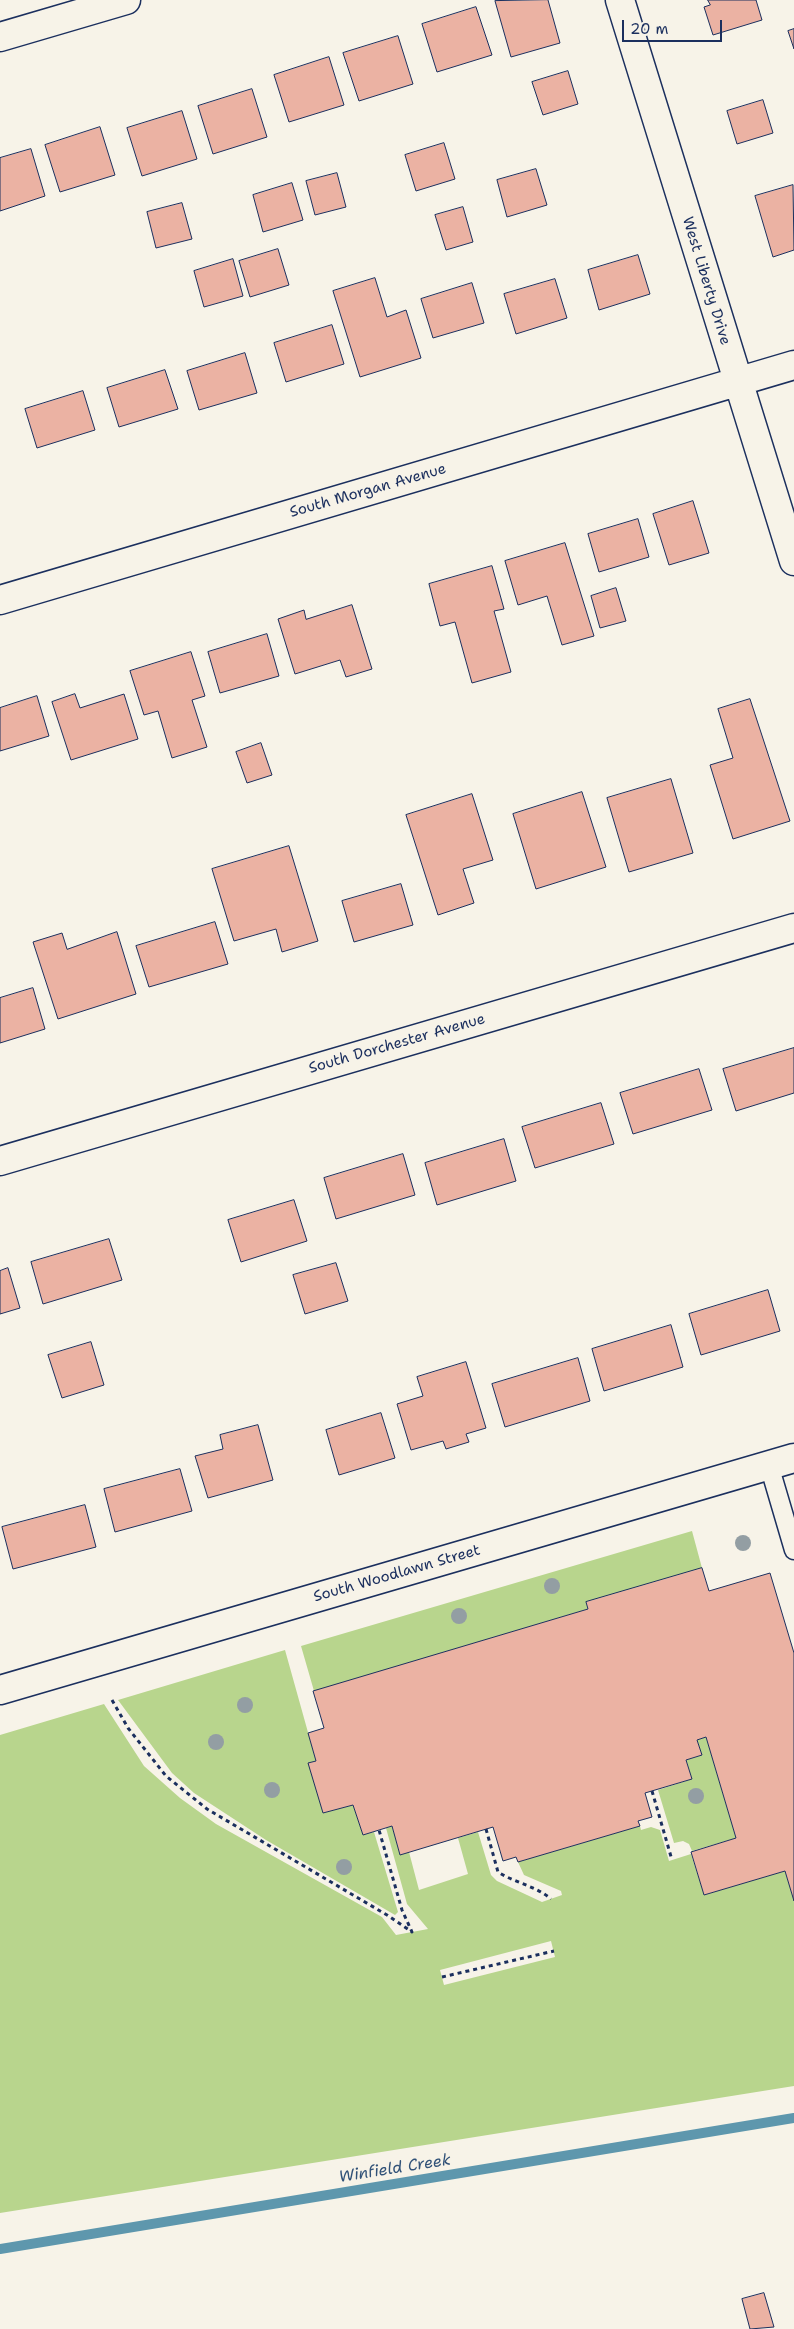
<!DOCTYPE html>
<html>
<head>
<meta charset="utf-8">
<style>
  body { margin:0 }
  #map { position:relative; width:794px; height:2329px; overflow:hidden; background:#f7f3e8; font-family:"Shantell Sans",sans-serif }
  canvas { display:block }
  .scale { position:absolute; left:622px; top:20px; width:100px; height:22px; box-sizing:border-box; border:2px solid #1b2f5e; border-top:0; padding-left:6px; font-size:15px; line-height:18px; white-space:nowrap; color:#1b2f5e; -webkit-text-stroke:4px #f7f3e8; paint-order:stroke }
</style>
</head>
<body>
<div id="map">
<canvas width="794" height="2329"></canvas>
<div class="scale">20 m</div>
</div>
<script>
const context = document.querySelector('canvas').getContext('2d');
context.lineJoin = 'round';
function fillPath(path, color) {
  context.fillStyle = color;
  context.fill(path, 'evenodd');
}
function stroke(path, color, width, dash) {
  context.strokeStyle = color;
  context.lineWidth = width;
  context.lineCap = dash ? 'butt' : 'round';
  context.setLineDash(dash || []);
  context.stroke(path);
}
function write(font, color, halo, rows, align = 'center') {
  context.font = font + ' "Shantell Sans",sans-serif';
  context.lineWidth = 4;
  context.setLineDash([]);
  context.textBaseline = 'middle';
  context.strokeStyle = halo;
  context.fillStyle = color;
  for (const [text, x, y, turn = 0] of rows) {
    context.save();
    context.translate(x, y);
    context.rotate((+turn || 0) * Math.PI / 180);
    context.textAlign = isNaN(turn) ? turn : align;
    if (halo) context.strokeText(text, 0, 0);
    context.fillText(text, 0, 0);
    context.restore();
  }
}
fillPath(new Path2D(`
  M692 1531 702 1568 586 1602 588 1609 314 1691 301 1646Z
  M285 1650 316 1761 309 1763 323 1813 353 1805 363 1835 374 1832 398 1912 395 1915 266 1840 194 1793 172 1773 118 1700Z
  M104 1704 144 1766 180 1798 216 1824 382 1917 396 1935 428 1929 407 1904 386 1828 392 1826 400 1855 409 1852 419 1890 468 1874 458 1838 478 1832 491 1875 497 1881 542 1902 562 1895 561 1891 524 1875 518 1862 640 1826 641 1830 651 1827 660 1830 669 1861 691 1854 704 1895 785 1871 794 1901V2086L0 2213V1735ZM551 1941 555 1957 444 1985 440 1970Z
  M706 1737 736 1838 692 1851 689 1844 683 1841 674 1843 658 1790 692 1779 686 1760 702 1755 697 1740Z`), '#b8d58d');
stroke(new Path2D(`
  M0 2249 794 2118`), '#5e97ad', 10);
const building = new Path2D(`
  M548 0 560 43 511 57 495 1Z
  M708 0H756L762 20 713 35 704 7 710 5Z
  M476 7 492 55 437 72 422 24Z
  M794 29V49L788 31Z
  M398 36 413 84 359 101 343 53Z
  M329 57 344 105 289 122 274 75Z
  M568 71 578 104 543 115 532 82Z
  M252 89 267 137 213 154 198 106Z
  M763 100 773 133 737 144 727 111Z
  M182 111 197 159 142 176 127 128Z
  M100 127 115 175 60 192 45 145Z
  M444 143 455 179 416 191 405 155Z
  M31 149 45 196 0 211V158Z
  M536 169 547 205 507 217 497 180Z
  M337 173 346 207 315 215 306 181Z
  M292 183 303 220 263 232 253 195Z
  M793 185 794 250 773 257 755 196Z
  M182 203 192 239 156 248 147 212Z
  M463 207 473 242 446 250 435 215Z
  M278 249 289 285 250 297 239 261Z
  M638 255 650 294 599 310 588 270Z
  M233 259 243 296 204 307 194 271Z
  M375 278 387 317 406 310 421 358 360 377 333 291Z
  M555 279 567 318 516 334 504 294Z
  M472 283 484 323 433 338 421 299Z
  M332 325 344 364 286 382 274 343Z
  M245 353 257 393 199 410 187 371Z
  M165 370 178 409 119 427 107 388Z
  M83 391 95 430 37 448 25 409Z
  M693 501 709 553 669 565 653 514Z
  M638 519 649 557 599 572 588 534Z
  M565 543 594 636 562 645 547 596 518 605 505 561Z
  M492 566 504 609 494 611 511 672 472 683 455 622 440 626 429 584Z
  M616 588 626 621 600 628 591 596Z
  M352 605 372 669 346 677 340 660 295 674 278 619 304 610 306 619Z
  M267 634 279 676 220 693 208 652Z
  M191 652 205 696 192 700 207 747 172 758 158 711 144 715 130 671Z
  M75 694 80 708 124 694 138 739 71 760 52 702Z
  M37 696 49 736 0 751V708Z
  M750 699 790 821 733 839 710 765 733 758 718 709Z
  M261 743 272 775 247 783 236 752Z
  M671 779 693 853 629 872 607 798Z
  M582 792 606 867 536 889 513 814Z
  M472 794 493 860 463 869 474 903 438 915 406 815Z
  M289 846 318 941 282 952 276 929 234 941 212 869Z
  M401 884 413 925 354 942 342 901Z
  M215 922 228 964 149 987 136 946Z
  M117 932 136 994 58 1019 33 942 62 933 67 949Z
  M33 988 45 1029 0 1043V998Z
  M794 1048V1093L736 1111 723 1069Z
  M699 1069 712 1110 633 1134 620 1093Z
  M601 1103 614 1144 535 1168 522 1127Z
  M504 1139 516 1181 437 1205 425 1163Z
  M403 1154 415 1195 336 1219 324 1178Z
  M294 1200 307 1241 241 1262 228 1220Z
  M109 1239 122 1280 43 1304 31 1262Z
  M336 1263 348 1301 305 1314 293 1275Z
  M8 1268 20 1308 0 1314V1271Z
  M768 1290 780 1331 701 1355 689 1314Z
  M671 1325 683 1367 604 1391 592 1349Z
  M91 1342 104 1385 62 1398 48 1355Z
  M578 1358 590 1401 505 1427 492 1384Z
  M466 1362 486 1428 466 1434 469 1442 446 1449 443 1441 411 1450 397 1404 423 1396 417 1377Z
  M381 1413 395 1458 339 1475 326 1430Z
  M258 1425 273 1480 208 1498 195 1456 223 1449 220 1435Z
  M180 1469 192 1511 115 1532 104 1489Z
  M85 1505 96 1547 13 1569 2 1527Z
  M702 1568 709 1591 770 1573 794 1653V1901L785 1871 704 1895 691 1852 736 1838 706 1737 697 1740 702 1755 686 1760 692 1779 645 1793 652 1817 638 1821 640 1826 518 1862 516 1857 503 1861 493 1827 400 1855 392 1826 363 1835 353 1805 323 1813 308 1763 316 1761 308 1733 324 1728 313 1691 588 1609 586 1602Z
  M764 2293 774 2327 750 2329 742 2299Z`);
fillPath(building, '#ebb2a3');
stroke(building, '#1b2f5e', 1);
const lane = new Path2D(`
  M769 1465 794 1550`);
const street = new Path2D(`
  M620 0 794 561
  M0 37 126 0
  M0 600 794 365
  M0 1161 794 928
  M0 1690 794 1458`);
stroke(lane, '#1b2f5e', 21);
stroke(street, '#1b2f5e', 31);
stroke(new Path2D(`
  M112 1700 128 1728 166 1776 207 1809 387 1915 412 1932 402 1910 379 1830
  M652 1791 672 1860
  M486 1829 498 1872C515 1883 536 1886 551 1899
  M442 1977 554 1951`), '#1b2f5e', 3, [4, 4]);
stroke(lane, '#f7f3e8', 18);
stroke(street, '#f7f3e8', 28);
context.fillStyle = '#939ea3';
for (const [x, y] of [
  [743,1543],
  [552,1586],
  [459,1616],
  [245,1705],
  [216,1742],
  [272,1790],
  [696,1796],
  [344,1867]
]) {
  context.beginPath();
  context.arc(x, y, 8, 0, 2 * Math.PI);
  context.fill();
}
write('15px', '#1b2f5e', '#f7f3e8', [
  ["West Liberty Drive",706,281,73],
  ["South Morgan Avenue",368,491,-16],
  ["South Dorchester Avenue",397,1044,-16],
  ["South Woodlawn Street",397,1574,-16]
]);
write('italic 16px', '#315278', '#f7f3e8', [
  ["Winfield Creek",395,2169,-9]
]);
</script>
</body>
</html>
